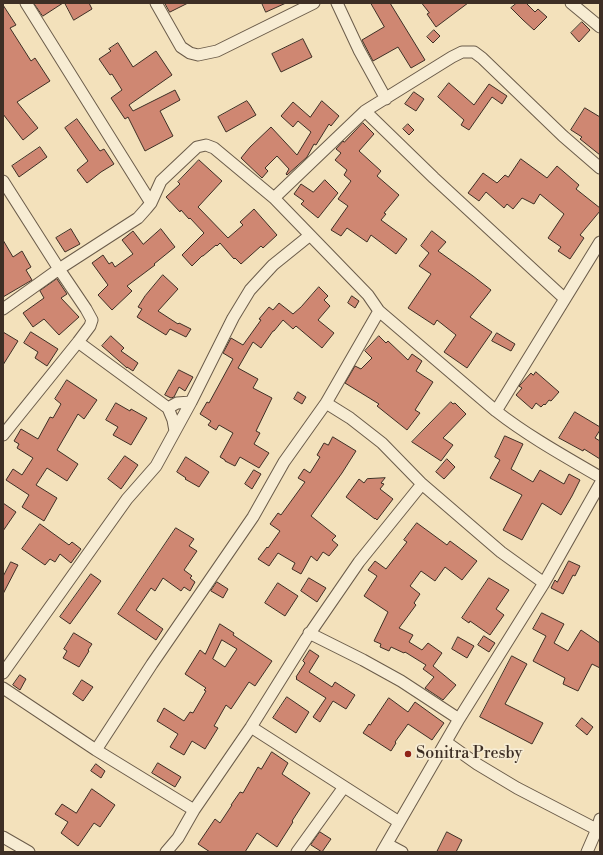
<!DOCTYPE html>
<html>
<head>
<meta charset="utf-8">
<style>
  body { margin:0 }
  #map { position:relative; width:603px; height:855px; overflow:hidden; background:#f3e1bb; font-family:"Libre Bodoni",serif }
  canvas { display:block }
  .frame { position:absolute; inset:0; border:4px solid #3e2f25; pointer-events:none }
</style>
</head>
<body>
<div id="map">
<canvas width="603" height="855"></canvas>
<div class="frame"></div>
</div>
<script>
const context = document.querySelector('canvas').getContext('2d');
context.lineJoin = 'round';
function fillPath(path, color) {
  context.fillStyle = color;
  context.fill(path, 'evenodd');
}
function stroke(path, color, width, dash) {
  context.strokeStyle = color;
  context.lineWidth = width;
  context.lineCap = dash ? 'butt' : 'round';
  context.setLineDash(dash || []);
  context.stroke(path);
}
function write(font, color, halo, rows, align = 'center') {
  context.font = font + ' "Libre Bodoni",serif';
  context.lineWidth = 3.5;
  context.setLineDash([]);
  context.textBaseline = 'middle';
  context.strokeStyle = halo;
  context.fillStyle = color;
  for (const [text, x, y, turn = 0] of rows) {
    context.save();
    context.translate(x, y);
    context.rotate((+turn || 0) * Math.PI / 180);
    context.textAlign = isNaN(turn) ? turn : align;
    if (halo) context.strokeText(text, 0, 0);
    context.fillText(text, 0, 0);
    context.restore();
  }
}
const building = new Path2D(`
  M34 3H63L43 16Z
  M65 3H89L92 9 74 20Z
  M165 3H188L170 12Z
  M262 3H286L266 12Z
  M371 3H390L425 60 411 68 398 47 373 61 362 40 384 27Z
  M422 3H468L436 27 427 14 429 13Z
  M517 3H526L535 12 538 9 547 17 534 30 523 20 511 8Z
  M3 5 16 25 10 28 31 61 35 58 50 81 17 102 38 128 23 140 3 114Z
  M582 22 590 30 579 42 571 33Z
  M434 30 440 36 433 43 427 37Z
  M303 39 312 57 281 72 272 54Z
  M118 43 133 67 156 51 172 75 129 105 133 111 175 90 180 100 160 111 173 136 145 151 128 117 125 119 111 98 122 90 112 74 110 75 99 59 111 51 109 49Z
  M449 83 474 105 489 84 507 96 502 104 492 97 469 130 461 125 464 120 438 97Z
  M414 92 424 99 416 111 405 104Z
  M247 101 250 105 256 115 226 132 218 117Z
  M322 101 339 116 331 126 329 124 316 145 314 144 307 157 287 175 286 174 289 169 277 156 265 168 268 171 262 178 241 158 250 147 271 127 297 155 311 132 298 121 293 127 281 116 293 102 310 117Z
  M585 108 600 117V155L580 139 582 137 571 130Z
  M77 119 100 151 104 149 114 164 101 172 87 183 77 170 88 161 65 128Z
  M363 123 374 134 359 151 381 171 377 176 399 195 384 213 386 214 381 220 407 239 396 254 371 235 367 242 347 228 341 236 331 230 348 206 338 199 351 181 344 175 347 170 335 160 341 153 336 149 343 141 344 142Z
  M408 124 414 130 409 135 403 129Z
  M40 147 47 157 19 177 12 166Z
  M521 159 547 178 557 166 579 185 576 189 600 208V211L580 235 584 238 570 259 558 251 561 247 548 238 564 214 540 194 534 204 522 198 513 209 507 204 504 208 486 192 479 201 468 193 483 173 497 183 505 175 508 177Z
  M199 160 222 181 198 207 228 238 243 225 240 222 254 209 277 235 263 248 261 246 241 264 235 258 234 259 220 243 217 246 216 245 203 256H202L192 266 182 255 204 233 190 218 189 219 181 210 180 212 166 197 180 184 178 182Z
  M325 180 338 193 318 218 301 204 304 201 294 194 301 184 313 192Z
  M71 229 80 244 65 252 56 238Z
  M161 229 175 247 154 264 155 265 127 286 132 291 112 310 98 295 108 285 92 263 103 255 109 264 112 262 115 267 133 254 122 240 133 231 143 244Z
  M432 231 446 242 438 251 473 276 491 290 470 317 492 332 467 368 444 352 456 335 437 320 434 325 408 308 431 274 419 266 429 253 421 246Z
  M3 240 13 257 22 251 31 267 26 270 32 280 3 297Z
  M163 275 178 289 158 311 178 324 179 323 191 329 186 337 170 329 166 335 137 317 142 309 138 307 145 296Z
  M57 279 67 294 61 298 79 317 59 335 44 319 33 327 23 313 44 298 40 291Z
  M319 287 328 296 324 300 330 306 318 320 334 333 322 348 296 326 293 329 283 320 274 331H273L261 348 253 342 238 368 258 379 253 388 272 398 256 431 260 433 254 444 269 453 259 468 240 457 235 466 225 461V460L220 457 233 433 219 425 216 430 208 425 211 421 200 414 207 402 209 403 233 359 223 353 231 338 243 345 261 320 259 319 269 307 273 310 279 303 293 314 301 307Z
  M352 296 359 301 355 308 348 303Z
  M3 332 18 341 3 365Z
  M31 332 58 349 47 366 35 358 38 352 24 343Z
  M497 333 515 344 511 351 492 341Z
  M111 336 124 348 121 351 138 363 133 371 127 367V368L102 346Z
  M379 336 386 343 388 341 408 360 412 354 422 361 416 371 433 382 415 410 420 413 407 430 377 406 379 404 345 383 355 366 361 369 372 358 365 351Z
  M179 370 193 377 185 391 179 387 174 397 171 398 165 395Z
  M536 372 559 392 551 401 549 400 545 405 544 404 541 407 536 403 532 409 516 395 522 388 519 386 520 385 531 373 533 375Z
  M67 380 97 400 84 419 78 414 57 450 78 464 67 481 47 468 36 485 57 498 44 521 22 507 29 495 6 480 13 469 22 475 33 458 17 448 19 444 14 441 21 429 38 439 50 417 53 418 61 404 55 399Z
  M298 392 306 397 302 404 294 399Z
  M451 402 453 404 455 403 466 414 443 438 453 445 441 461 412 442Z
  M116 403 130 411 131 409 147 418 131 445 113 435 118 427 106 420Z
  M575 412 600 427V430L595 438 600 441V459L584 449 583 451 559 438Z
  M505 436 523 444 511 469 533 482 540 470 564 484 569 474 580 480 572 496 561 515 542 503 522 540 503 530 522 495 490 478 500 460 495 457Z
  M333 437 356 451 342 473 311 516 336 536 332 540 338 545 329 556 323 552 317 561 311 556 301 574 292 569 295 563 278 553 269 566 258 559 267 547 268 548 280 531 270 524 278 513 281 515 305 482 298 478 304 469 310 473 320 457 317 455 324 443 328 445Z
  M125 456 138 465 121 489 108 479Z
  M186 457 209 472 199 487 185 479 186 478 177 472Z
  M447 459 455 467 444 479 436 472Z
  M254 470 261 474 252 489 245 484Z
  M385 478 381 483 384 484 380 489 393 499 377 520 375 518V519L346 497 359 479 364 483 367 479Z
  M3 503 16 512 3 531Z
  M417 523 447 545 450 541 477 561 462 580 445 567 435 581 421 571 410 586 420 594 414 603 416 605 399 628 413 635 409 642 422 650 428 643 442 653 433 666 456 685 443 700 425 688 434 677 423 669 426 665 405 652 404 653 391 647 389 651 380 647 381 644 374 641 388 612 364 596 377 576 368 570 375 561 386 569 407 542 404 540Z
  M40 524 69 545 72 542 81 549 71 563 60 554 55 562 50 559 45 565 22 549Z
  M176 528 194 539 189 546 197 551 184 570 192 576 190 578 195 582 190 591 184 587 181 591 163 578 155 591 151 588 136 610 163 629 156 640 118 614Z
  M569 561 580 566 575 576 573 575 563 594 551 588 555 580 557 582Z
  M11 562 18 565 3 594V577Z
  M91 574 101 581 70 624 60 617Z
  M309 578 326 588 317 602 301 591Z
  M489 578 509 590 496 609 504 615 490 635 470 621 469 623 462 618Z
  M217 582 228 589 223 598 211 591Z
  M278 583 298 596 285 616 265 603Z
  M542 613 564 624 554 643 568 651 581 630 600 643V668L592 664 578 691 563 684 565 678 533 661 546 636 533 629Z
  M220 624 234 633 233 635 272 661 255 686 249 682 231 709 226 705 214 726 218 728 205 749 192 741 184 755 170 747 178 734 157 721 164 708 184 721 190 712 193 713 206 691 204 690 206 688 185 674 200 650 205 654ZM222 640 237 649 225 667 213 659Z
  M74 633 92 644 88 650 89 651 79 667 63 658 67 651 64 649Z
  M484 636 495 643 489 652 478 645Z
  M458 637 474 646 467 658 452 649Z
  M310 650 319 656 309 672 332 687 335 682 355 695 346 709 333 701 320 722 313 717 326 698 296 679 297 678 296 677 305 663 303 661Z
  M512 656 527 664 505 704 543 723 532 744 480 717Z
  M20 675 26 679 20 690 13 685Z
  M82 680 93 687 83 701 73 694Z
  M287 697 309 712 296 733 273 718Z
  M389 698 408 712 415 702 444 723 432 740 408 724 395 742 396 743 391 751 363 733 369 724 370 725Z
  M582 718 593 727 587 735 576 726Z
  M272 752 288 763 282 774 310 793 292 821 293 822 277 847 257 833 245 852H210L198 844 215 819 220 823 232 805H231L240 792 243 793 258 767 261 769Z
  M158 763 181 777 175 787 152 773Z
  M96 764 105 771 101 778 91 771Z
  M92 789 115 805 100 827 94 823 78 846 61 833 68 822 55 814 62 804 76 813Z
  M320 832 331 839 322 852 311 845Z
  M447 832 462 840 456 852H437Z`);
fillPath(building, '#cf8772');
stroke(building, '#3e2f25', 1);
const minor = new Path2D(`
  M26 3 151 203
  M156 3 181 47 190 53 198 55 217 51 314 3
  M337 3 359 50 386 99
  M571 3 600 27
  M365 111 434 178 565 299
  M3 181 59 269 86 309 92 320 90 326 78 342 3 435
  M274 198 365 111 452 57 462 52H474L482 58 563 136 600 168
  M3 309 59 269 138 218 146 209 151 203 161 181 197 147 206 145 214 148 274 198 368 295 379 311 496 411C528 436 564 456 600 477
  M78 342 168 408 173 420 175 431
  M326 403 350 418 382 443 422 484 501 552 544 583
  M168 408 177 403 191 402
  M496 411 600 242
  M309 633 363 660 401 681 459 719
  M3 673 127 499 156 466 191 402 233 318 250 290 273 265 309 236
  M3 688 96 750 194 810
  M251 727 399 822
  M446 742 477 764 517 788 600 831
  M96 750 152 664 253 517 284 462 326 403 379 311
  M3 837 29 852
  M387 844 402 852
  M166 852 178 838 194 810 251 727 306 639 359 562 422 484
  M297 852 344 787
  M382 852 459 719 544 583 600 484
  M587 852 597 829 600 819`);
stroke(minor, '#6b5c4a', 13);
stroke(minor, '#f7ecd3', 11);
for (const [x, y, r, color] of [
  [408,754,4,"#8f2418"]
]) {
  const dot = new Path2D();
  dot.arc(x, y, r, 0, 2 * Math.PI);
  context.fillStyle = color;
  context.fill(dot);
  stroke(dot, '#f7ecd3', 1.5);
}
write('16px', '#3e2f25', '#f7ecd3', [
  ["Sonitra Presby",416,754]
], 'left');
</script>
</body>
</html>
